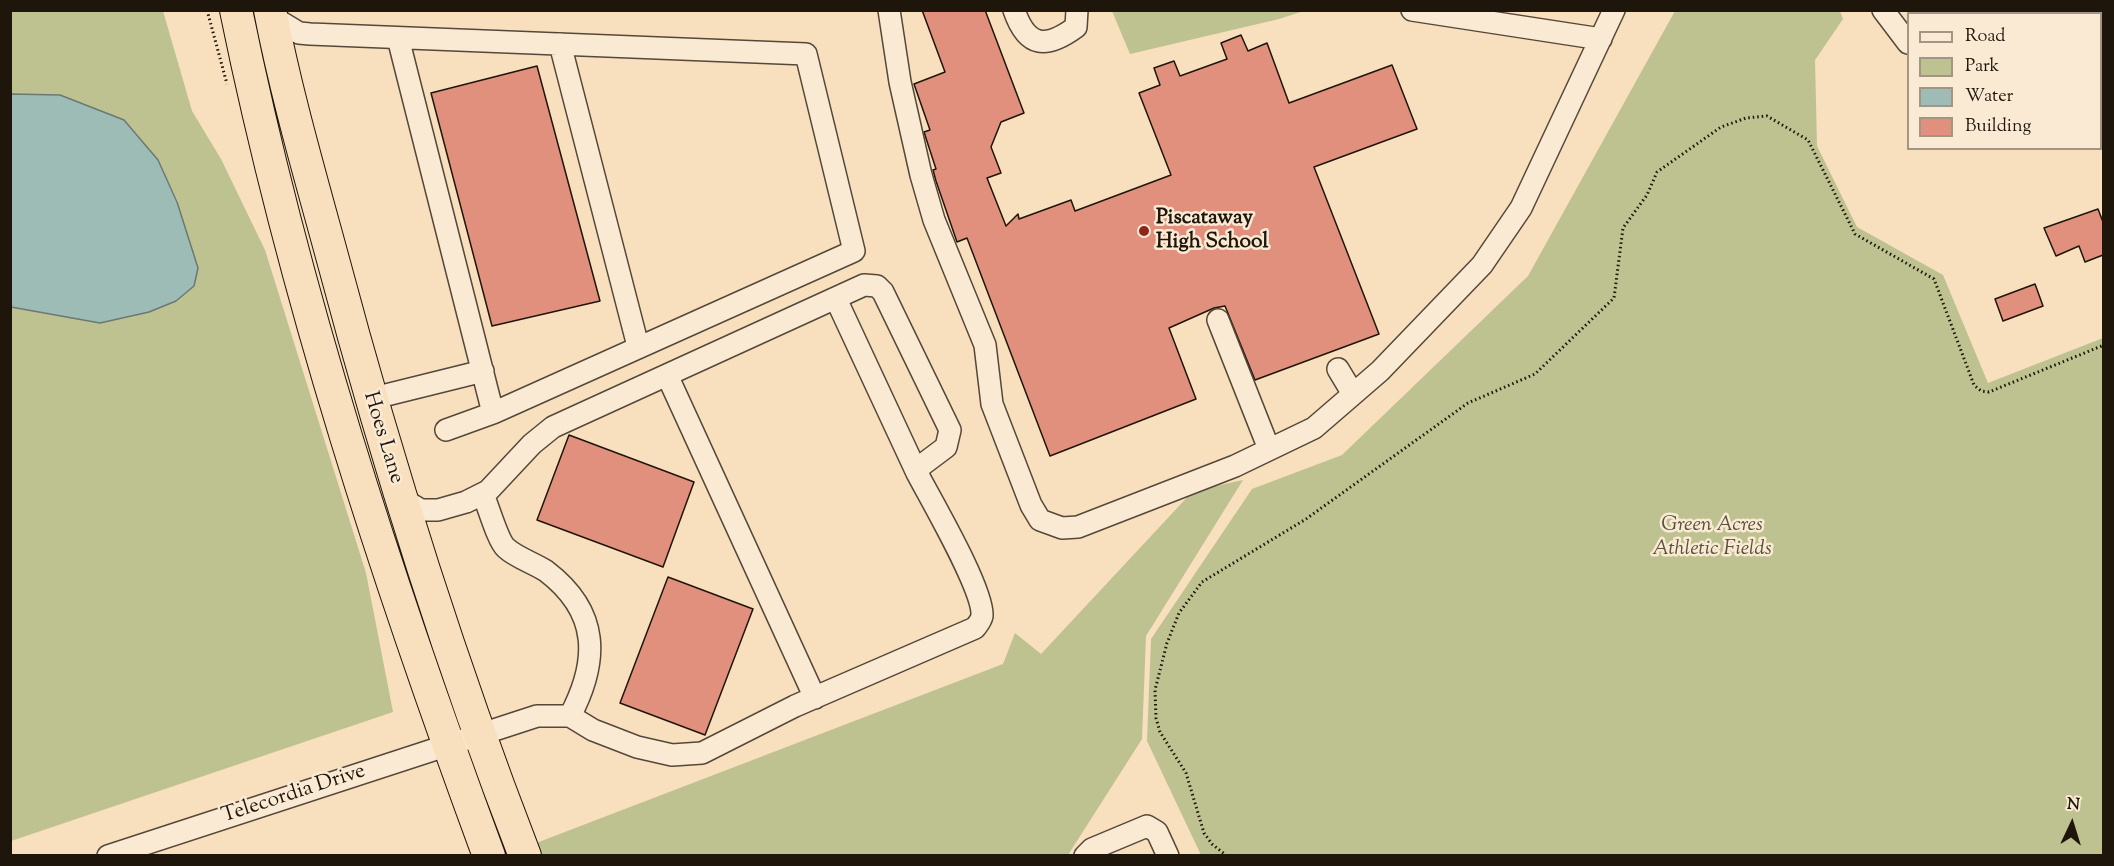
<!DOCTYPE html>
<html>
<head>
<meta charset="utf-8">
<style>
  body { margin:0 }
  #map { position:relative; width:2114px; height:866px; overflow:hidden; background:#f8dfbd; font-family:"Sorts Mill Goudy",serif }
  canvas { display:block }
  .frame { position:absolute; inset:0; border:12px solid #1e150b; pointer-events:none }
  .legend { position:absolute; left:1907px; top:12px; width:195px; height:138px; box-sizing:border-box; background:#faead4; border:2px solid #a29584; margin:0; padding:8px 10px; list-style:none; font-size:18px; color:#1e150b }
  .legend li { display:flex; align-items:center; gap:12px; height:30px }
  .legend b { width:30px; border:2px solid #a29584 }
  .north { position:absolute; left:2042px; top:794px; width:60px; height:60px; -webkit-text-stroke:4px #faead4; paint-order:stroke; rotate:4deg; font-size:16px; font-weight:700; line-height:24px; text-align:center; color:#1e150b }
  .north::after { content:''; display:block; margin:auto; width:21px; height:27px; background:#1e150b; clip-path:polygon(50% 0,100% 100%,50% 72%,0 100%) }
</style>
</head>
<body>
<div id="map">
<canvas width="2114" height="866"></canvas>
<div class="frame"></div>
<ul class="legend">
<li><b style="height:8px;background:#faead4"></b>Road</li>
<li><b style="height:16px;background:#bec190"></b>Park</li>
<li><b style="height:16px;background:#9ebcb6"></b>Water</li>
<li><b style="height:16px;background:#e0907c"></b>Building</li>
</ul>
<div class="north">N</div>
</div>
<script>
const context = document.querySelector('canvas').getContext('2d');
context.lineJoin = 'round';
function fillPath(path, color) {
  context.fillStyle = color;
  context.fill(path, 'evenodd');
}
function stroke(path, color, width, dash) {
  context.strokeStyle = color;
  context.lineWidth = width;
  context.lineCap = dash ? 'butt' : 'round';
  context.setLineDash(dash || []);
  context.stroke(path);
}
function write(font, color, halo, rows, align = 'center') {
  context.font = font + ' "Sorts Mill Goudy",serif';
  context.lineWidth = 5;
  context.setLineDash([]);
  context.textBaseline = 'middle';
  context.strokeStyle = halo;
  context.fillStyle = color;
  for (const [text, x, y, turn = 0] of rows) {
    context.save();
    context.translate(x, y);
    context.rotate((+turn || 0) * Math.PI / 180);
    context.textAlign = isNaN(turn) ? turn : align;
    if (halo) context.strokeText(text, 0, 0);
    context.fillText(text, 0, 0);
    context.restore();
  }
}
fillPath(new Path2D(`
  M11 11H163L192 111 221 159 265 250 366 573 393 712 11 841V307L14 308 178 202 158 160 124 120 60 95 11 94Z
  M1112 11H1304L1279 19 1130 54Z
  M1675 11H1840L1843 19 1815 60 1817 146 1857 227 1943 275 1988 383 2103 338V855H1201L1147 741 1151 639 1252 489 1342 455 1528 276Z
  M1243 480 1146 636 1142 739 1068 855 535 856 531 845 1003 664 1015 633 1041 654 1193 491Z`), '#bec190');
const water = new Path2D(`
  M11 94 60 95 124 120 158 160 177 202 198 268 194 286 176 301 149 312 100 323 11 307Z`);
fillPath(water, '#9ebcb6');
stroke(water, '#6b7972', 1.5);
const building = new Path2D(`
  M922 10H985L1024 113 1001 122 991 147 1001 173 987 178 1006 226 1018 214 1019 219 1071 200 1075 211 1171 175 1139 93 1160 85 1154 68 1174 61 1180 76 1227 59 1221 43 1241 35 1248 51 1267 43 1289 103 1392 65 1417 129 1314 167 1379 334 1255 380 1225 306 1214 308 1169 328 1196 399 1050 456 967 238 957 242 936 181 933 170 936 169 924 132 930 130 914 84 945 72Z
  M537 66 600 301 492 326 431 93Z
  M2098 209 2103 222V255L2085 262 2079 246 2056 256 2044 228Z
  M2035 284 2043 306 2003 321 1995 299Z
  M569 435 694 482 663 567 537 520Z
  M668 577 753 609 705 735 620 703Z`);
fillPath(building, '#e0907c');
stroke(building, '#1e150b', 1.5);
const minor = new Path2D(`
  M889 10 900 82 921 175 934 220 985 345 992 404 1031 505 1040 520 1062 528 1078 527 1235 466 1314 428 1380 371 1482 265 1521 208 1614 10
  M1014 10C1027 48 1046 49 1076 27L1077 10
  M1412 10 1601 39
  M1883 10 1908 43
  M271 16 299 33 310 34 806 54 854 251 493 413 398 38
  M560 44 638 346
  M2100 93H2104
  M836 299 917 473
  M1218 320 1269 449
  M1338 369 1353 394
  M667 375 815 698
  M370 399 483 371
  M446 430 493 413
  M483 494C488 506 498 541 506 548 517 558 534 563 546 571 600 612 599 661 570 716
  M108 856 537 716H570L593 730 637 747 672 755 702 753 795 706 975 628C978 624 981 621 982 616 984 590 931 500 917 473L922 465 946 447 950 430 883 292 877 286 864 285 553 427 532 444 488 491 466 502 438 510H421L399 497
  M1085 856 1092 849 1147 826 1157 832 1168 856`);
const highway = new Path2D(`
  M236 10C295 299 387 580 489 856
  M270 10C286 93 310 175 332 256 386 459 449 660 525 856`);
stroke(minor, '#544838', 24);
stroke(highway, '#1e150b', 34);
stroke(new Path2D(`
  M207 10 227 84
  M1227 856 1212 844 1204 833 1186 773 1160 732 1156 718 1155 690 1167 643 1179 613 1202 582 1306 519 1468 403 1535 374 1614 298 1623 228 1647 195 1657 172 1721 127 1746 118 1767 116 1808 140 1855 234 1934 279 1974 385 1981 391 1989 392 2104 345`), '#1e150b', 3, [1.5, 3]);
stroke(minor, '#faead4', 21);
stroke(highway, '#f8dfbd', 32);
for (const [x, y, r, color] of [
  [1144,231,6,"#8f2418"]
]) {
  const dot = new Path2D();
  dot.arc(x, y, r, 0, 2 * Math.PI);
  context.fillStyle = color;
  context.fill(dot);
  stroke(dot, '#faead4', 2);
}
write('bold 21px', '#1e150b', '#faead4', [
  ["Piscataway",1156,219],
  ["High School",1156,243]
], 'left');
write('21px', '#1e150b', '#faead4', [
  ["Hoes Lane",382,438,73],
  ["Telecordia Drive",294,795,-18]
]);
write('italic 21px', '#56513a', '#faead4', [
  ["Green Acres",1712,526],
  ["Athletic Fields",1712,550]
]);
</script>
</body>
</html>
